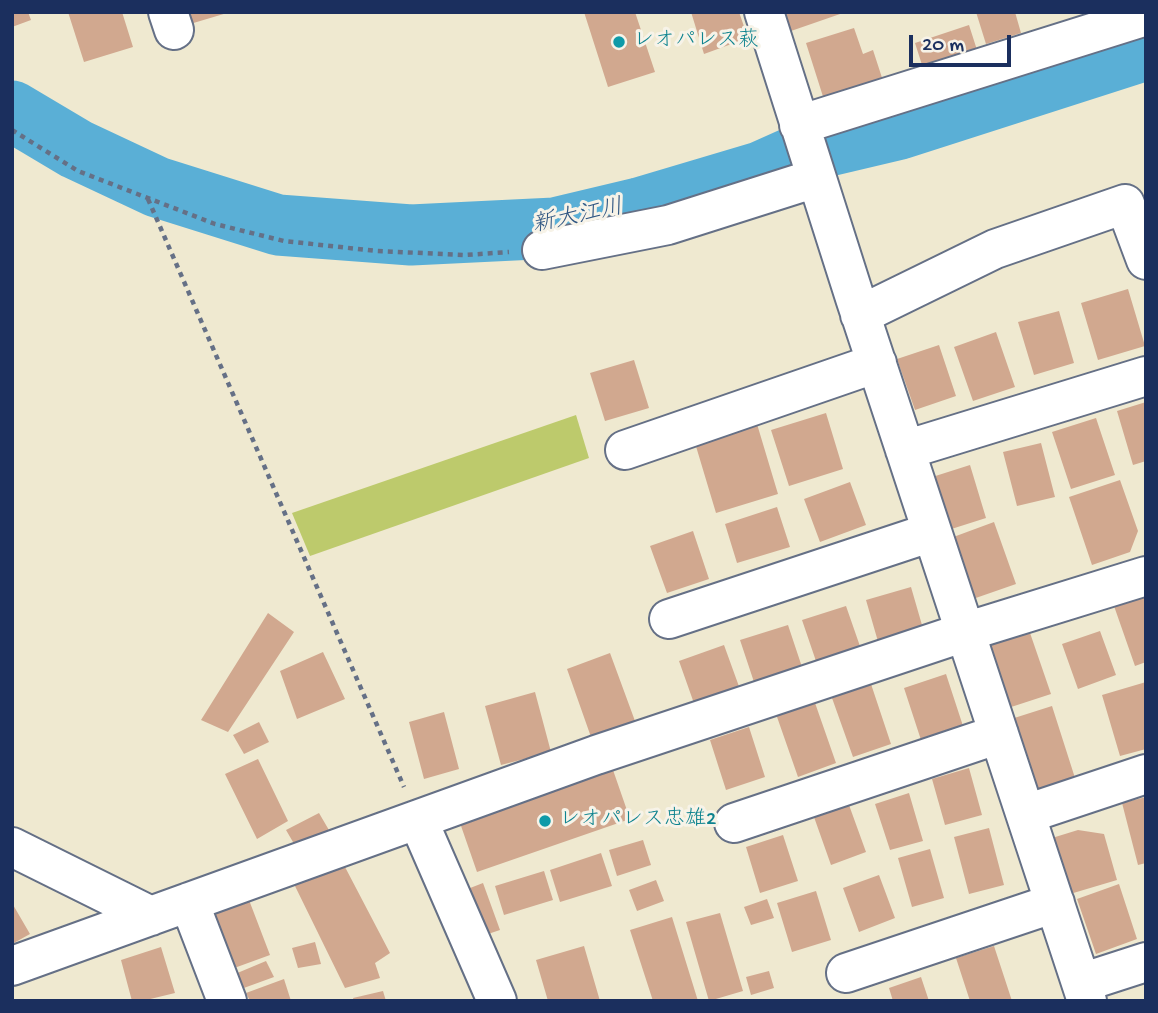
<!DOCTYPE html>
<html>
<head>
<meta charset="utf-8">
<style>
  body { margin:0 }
  #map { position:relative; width:1158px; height:1013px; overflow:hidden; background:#efe9d0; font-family:"Gochi Hand",sans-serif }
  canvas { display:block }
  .frame { position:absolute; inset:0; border:14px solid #1b2f5e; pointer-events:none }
  .scale { position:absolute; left:909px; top:35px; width:102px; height:32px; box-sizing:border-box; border:4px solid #1b2f5e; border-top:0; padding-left:9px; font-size:21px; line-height:24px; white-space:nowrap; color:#1b2f5e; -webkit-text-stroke:5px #f7f3e8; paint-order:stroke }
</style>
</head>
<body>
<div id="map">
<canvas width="1158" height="1013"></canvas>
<div class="frame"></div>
<div class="scale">20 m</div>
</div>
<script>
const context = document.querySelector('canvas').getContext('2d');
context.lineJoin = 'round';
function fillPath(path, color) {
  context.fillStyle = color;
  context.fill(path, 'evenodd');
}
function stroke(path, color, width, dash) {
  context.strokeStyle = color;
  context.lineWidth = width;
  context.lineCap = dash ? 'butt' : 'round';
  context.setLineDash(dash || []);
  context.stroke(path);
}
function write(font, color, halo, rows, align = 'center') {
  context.font = font + ' "Gochi Hand","Klee One",sans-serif';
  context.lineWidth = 6;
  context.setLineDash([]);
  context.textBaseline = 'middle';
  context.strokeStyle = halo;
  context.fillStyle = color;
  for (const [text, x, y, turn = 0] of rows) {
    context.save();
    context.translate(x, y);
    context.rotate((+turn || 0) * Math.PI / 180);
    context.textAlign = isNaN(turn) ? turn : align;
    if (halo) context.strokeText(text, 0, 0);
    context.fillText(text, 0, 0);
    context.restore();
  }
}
fillPath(new Path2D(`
  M576 415 589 458 310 556 292 513Z`), '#bdca6c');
stroke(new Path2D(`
  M12 111 76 149 157 187 278 225 411 235 555 228 639 208 760 172 807 151 900 129 1146 50`), '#5aafd6', 61);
fillPath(new Path2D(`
  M12 12H28L31 20 12 27Z
  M68 12H122L133 47 84 62Z
  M175 12H227V13L180 27Z
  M584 12H635L655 72 608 87Z
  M691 12H739L748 38 704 54Z
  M785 12H843V13L791 31Z
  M976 12H1015L1021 33 986 44Z
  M969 25 977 50 923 68 915 43Z
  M854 28 863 54 873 50 885 87 826 106 806 43Z
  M1128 289 1145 346 1098 360 1081 303Z
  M1059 311 1074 363 1034 375 1018 322Z
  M996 332 1015 387 973 401 954 347Z
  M939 345 956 396 915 410 897 359Z
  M634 360 649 408 605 421 590 373Z
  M1146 402V461L1133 465 1117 411Z
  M826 413 843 469 789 486 771 430Z
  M1096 418 1115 475 1071 489 1052 432Z
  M757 424 778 494 716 513 695 443Z
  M1041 443 1055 497 1017 506 1003 452Z
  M970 465 986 518 942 532 926 479Z
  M1120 480 1138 531 1130 552 1092 565 1069 497Z
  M850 482 866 525 820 542 804 499Z
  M777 507 790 547 737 563 725 524Z
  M994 522 1016 584 970 600 948 539Z
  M693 531 709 579 667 593 650 546Z
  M911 587 924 632 879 645 866 600Z
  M1146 594V662L1135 666 1114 606Z
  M846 606 862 652 818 667 802 620Z
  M268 613 294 632 228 732 201 720Z
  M788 625 803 670 755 685 740 640Z
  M1029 630 1051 694 1005 709 984 645Z
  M1100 631 1116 675 1078 689 1062 644Z
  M724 645 741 692 696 709 679 661Z
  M323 652 345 699 297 719 280 671Z
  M610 653 635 721 591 737 567 669Z
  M946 674 963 726 921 740 904 688Z
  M1146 682V749L1120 756 1102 695Z
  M871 684 891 744 853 757 832 698Z
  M535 692 551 752 501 765 485 706Z
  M814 700 836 763 798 777 776 714Z
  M1052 706 1075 778 1031 792 1008 720Z
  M444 712 459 769 424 779 409 722Z
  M259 722 269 742 244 754 233 735Z
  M749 727 765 777 726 790 710 740Z
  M258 759 288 821 257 839 225 774Z
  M969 768 982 815 945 825 932 779Z
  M613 770 630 819 477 872 460 823Z
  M909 793 923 841 890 850 875 804Z
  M1146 797V863L1138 865 1122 803Z
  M849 805 866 852 831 865 814 817Z
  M319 813 333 837 300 854 286 830Z
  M989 828 1004 885 969 894 954 837Z
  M1078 830 1104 834 1117 880 1070 894 1052 838Z
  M783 835 798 881 760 893 746 847Z
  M643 840 651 865 617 876 609 850Z
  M930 849 944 898 912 907 898 858Z
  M601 853 612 886 560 902 550 870Z
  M345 867 390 953 375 963 380 978 345 988 294 884Z
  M544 871 553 900 504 915 495 886Z
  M879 875 895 918 859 932 843 888Z
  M656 880 664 901 637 911 629 890Z
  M483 883 500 930 482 936 465 890Z
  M1119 884 1137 939 1096 954 1077 899Z
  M816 891 831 940 792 952 777 903Z
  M767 899 774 918 751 925 744 907Z
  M249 900 270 955 226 971 209 913Z
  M12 903 30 934 12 944Z
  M720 913 743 991 709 1001 686 922Z
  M672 917 698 1001H653L630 930Z
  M315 942 321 964 298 968 292 948Z
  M584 946 600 1001H548L536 960Z
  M994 946 1012 1001H970L956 958Z
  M161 947 175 993 142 1001H132L121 960Z
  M266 961 274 977 241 989 235 974Z
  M769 971 774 988 751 995 746 977Z
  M921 977 929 1001H893L889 988Z
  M284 979 291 1001H250L246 993Z
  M383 991 386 1001H354L353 998Z`), '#d1a88f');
const minor = new Path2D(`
  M168 12 174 30
  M764 12 855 298 1087 1001
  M799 125 1146 16
  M542 250 668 225 816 178
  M860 315 995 249 1125 204 1146 260
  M625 450 877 363
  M905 450 1146 376
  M669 619 932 532
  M1026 814 1146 774
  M418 820 497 1001
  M734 823 999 734
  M12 847 151 916
  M189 902 227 1001
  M12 966 596 755 965 632 1146 576
  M846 973 1055 903
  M1081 983 1146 962`);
stroke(minor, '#657086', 42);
stroke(new Path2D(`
  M12 130 78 171 215 224 284 241 377 251 465 255 509 252
  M148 199 404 787`), '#657086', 4.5, [5, 5]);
stroke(minor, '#fff', 38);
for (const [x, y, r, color] of [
  [619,42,7,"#0f9aa8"],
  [545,821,7,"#0f9aa8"]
]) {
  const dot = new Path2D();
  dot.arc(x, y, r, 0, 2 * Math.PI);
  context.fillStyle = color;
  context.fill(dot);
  stroke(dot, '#f7f3e8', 2.5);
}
write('21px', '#0d838f', '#f7f3e8', [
  ["レオパレス萩",633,42],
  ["レオパレス忠雄2",559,821]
], 'left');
write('italic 23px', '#2e5582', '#f7f3e8', [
  ["新大江川",578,218,-12]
]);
</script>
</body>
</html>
